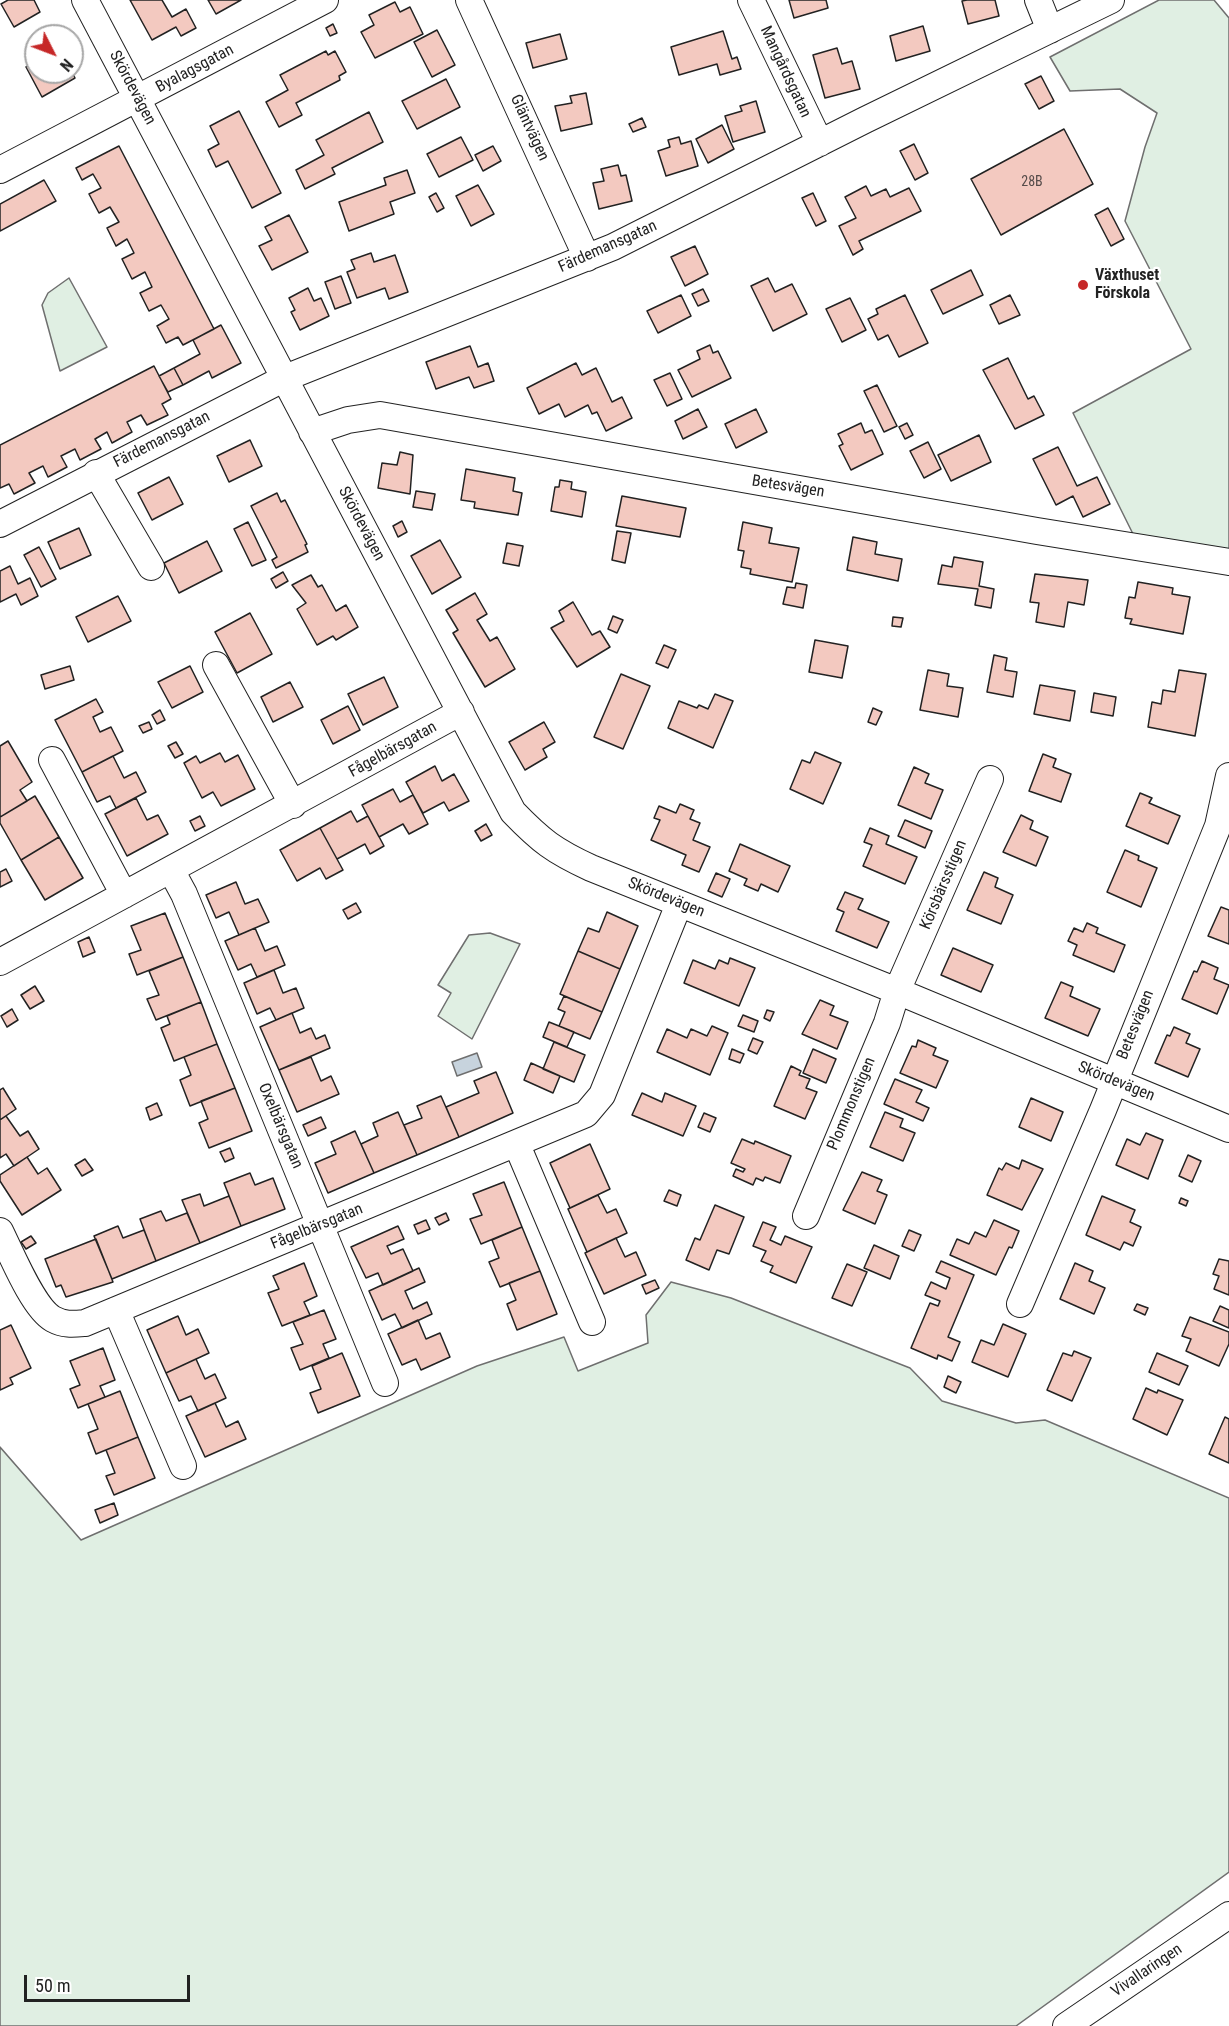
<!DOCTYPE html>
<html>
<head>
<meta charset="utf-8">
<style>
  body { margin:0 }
  #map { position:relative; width:1229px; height:2026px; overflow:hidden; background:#fff; font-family:"Roboto Condensed",sans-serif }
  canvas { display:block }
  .north { position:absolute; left:24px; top:24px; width:60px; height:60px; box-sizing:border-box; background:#fff; border:2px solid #a7a7a7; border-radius:50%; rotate:132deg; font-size:16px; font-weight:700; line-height:24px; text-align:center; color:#222 }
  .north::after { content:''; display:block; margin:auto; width:21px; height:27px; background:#c62828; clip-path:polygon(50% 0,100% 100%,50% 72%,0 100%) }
  .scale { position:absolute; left:24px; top:1975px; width:166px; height:27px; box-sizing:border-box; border:3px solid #222; border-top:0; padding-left:8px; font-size:18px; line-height:21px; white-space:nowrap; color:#222; -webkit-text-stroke:4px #fff; paint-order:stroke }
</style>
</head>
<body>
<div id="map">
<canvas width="1229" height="2026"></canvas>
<div class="north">N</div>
<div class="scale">50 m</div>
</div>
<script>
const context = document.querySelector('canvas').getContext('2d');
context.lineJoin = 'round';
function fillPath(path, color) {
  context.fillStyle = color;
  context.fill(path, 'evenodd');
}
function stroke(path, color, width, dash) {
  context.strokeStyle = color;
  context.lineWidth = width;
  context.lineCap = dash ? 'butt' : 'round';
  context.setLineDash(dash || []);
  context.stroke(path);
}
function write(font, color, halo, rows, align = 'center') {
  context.font = font + ' "Roboto Condensed",sans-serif';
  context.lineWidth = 4.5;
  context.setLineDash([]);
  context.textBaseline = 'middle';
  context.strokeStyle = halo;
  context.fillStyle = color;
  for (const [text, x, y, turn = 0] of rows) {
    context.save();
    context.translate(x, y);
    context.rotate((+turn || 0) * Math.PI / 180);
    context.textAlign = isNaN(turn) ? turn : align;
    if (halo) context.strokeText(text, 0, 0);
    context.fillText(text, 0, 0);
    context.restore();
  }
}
const green = new Path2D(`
  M1159 0H1214L1229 18V556L1134 536 1073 413 1191 349 1125 221 1145 147 1157 113 1120 89 1070 91 1050 57Z
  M69 278 107 347 60 371 42 305 48 293Z
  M490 933 520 944 472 1039 438 1016 451 993 438 985 469 935Z
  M671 1282 731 1298 910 1368 942 1401 1016 1423 1045 1420 1229 1498V1872L1016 2026H0V1447L81 1540 477 1366 564 1337 578 1371 648 1343 646 1315Z`);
fillPath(green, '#e0efe3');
stroke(green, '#6f6f6f', 1.5);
const water = new Path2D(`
  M477 1053 482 1067 457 1076 452 1062Z`);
fillPath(water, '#c7d3dd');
stroke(water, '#6f6f6f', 1.5);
const building = new Path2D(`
  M8 0H34L40 12 14 27 1 4Z
  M130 0H162L172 17 186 9 196 28 181 36 176 27 152 40Z
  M208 0H241L216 14Z
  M789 0H826L828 8 794 18Z
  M967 0H995L999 16 968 24 962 1Z
  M395 2 400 12 410 7 423 34 375 58 361 32 374 25 369 15Z
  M333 24 337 33 330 36 326 28Z
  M923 26 930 51 896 61 890 36Z
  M437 30 455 65 432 77 414 42Z
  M723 31 732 59 737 57 741 69 720 75 717 64 679 75 671 47Z
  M560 34 567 59 533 68 526 43Z
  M837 48 842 64 852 61 860 89 825 98 813 55Z
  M326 51 328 55 335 51 346 72 339 76 340 80 296 103 302 115 279 127 266 102 288 90 280 75Z
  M36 61V72H72L75 78 42 97 26 67Z
  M1041 76 1054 101 1039 109 1025 84Z
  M446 79 460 107 417 129 402 101Z
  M586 93 592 124 561 131 555 106 572 103 570 96Z
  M756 101 765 132 733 142 725 116 742 111 740 106Z
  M239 111 281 193 252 208 228 161 216 167 208 150 219 144 210 126Z
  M369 112 383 142 332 168 335 174 305 189 296 170 324 155 316 140Z
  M642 118 646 127 633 132 629 124Z
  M722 125 734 149 708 163 696 139Z
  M1064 129 1093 184 1001 235 971 179Z
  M461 137 473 160 439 177 427 154Z
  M679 137 681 144 691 141 698 166 666 176 658 151 670 147 668 140Z
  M914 144 928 173 915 180 900 151Z
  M119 146 214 329 183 345 178 337 166 343 157 326 169 319 161 305 149 311 140 293 152 287 145 272 132 279 122 259 134 253 127 239 116 246 107 228 119 222 110 207 99 213 89 194 101 188 93 174 82 180 76 168Z
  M493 146 501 161 483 171 475 155Z
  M618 165 621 176 626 175 632 201 599 209 593 183 604 181 601 169Z
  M407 170 415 193 390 202 394 214 349 231 339 202 386 185 384 178Z
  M44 180 56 201 0 231V204Z
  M478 185 494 214 471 226 456 196Z
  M866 186 871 196 886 189 890 197 909 188 921 211 859 241 863 249 853 255 839 226 856 218 845 197Z
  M436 193 444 208 437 212 429 197Z
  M813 193 826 221 816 226 802 198Z
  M1108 208 1124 239 1111 246 1095 215Z
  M289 215 308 252 272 270 259 246 272 240 265 227Z
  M695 246 708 274 685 286 671 257Z
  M371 253 374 262 395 255 408 292 389 299 385 288 357 298 347 272 355 269 351 260Z
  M971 270 983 295 943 314 931 290Z
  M341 276 351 303 335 309 325 282Z
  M768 278 775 292 792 284 807 314 773 331 751 286Z
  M308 288 314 301 321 298 329 316 300 330 291 312 295 310 289 298Z
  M703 289 709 301 698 306 692 294Z
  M681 295 691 316 658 333 647 311Z
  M905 295 928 343 899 357 888 335 878 340 868 319 878 314 876 309Z
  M1010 295 1020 315 999 324 990 305Z
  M850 298 866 330 842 342 826 309Z
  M221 325 241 363 212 378 209 371 183 385 174 368 200 354 193 340Z
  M710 345 713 353 718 351 731 378 692 397 678 370 700 359 697 351Z
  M470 346 478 367 488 363 494 381 474 388 469 377 436 389 426 362Z
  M1008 358 1028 399 1034 396 1044 415 1015 429 983 370Z
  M576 363 582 375 596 368 612 402 622 397 632 418 606 431 597 412 592 414 588 405 565 417 559 404 539 414 527 388Z
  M154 366 171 399 162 404 168 415 147 425 141 415 127 422 132 432 112 443 107 432 95 439 101 449 80 460 75 449 61 456 67 467 48 477 43 466 29 473 35 483 14 494 9 484 0 488V445Z
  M174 368 183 385 168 392 159 376Z
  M670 373 682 399 667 406 654 380Z
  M877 385 897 426 884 432 864 391Z
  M698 409 707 427 683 439 675 421Z
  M756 409 767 432 736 448 725 424Z
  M861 423 865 433 872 430 883 454 851 470 839 446 843 444 838 434Z
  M907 423 913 435 905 439 899 427Z
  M979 435 991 462 951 481 938 455Z
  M250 440 262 466 229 482 217 456Z
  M928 442 941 469 924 478 910 451Z
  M1058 447 1077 486 1097 477 1110 504 1083 517 1073 496 1056 505 1033 459Z
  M400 452 413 455 410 494 378 488 382 463 397 465Z
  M466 469 515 478 513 491 522 493 518 515 474 508 475 502 461 500Z
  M169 477 183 504 152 520 138 493Z
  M560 480 572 482 571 489 586 492 582 517 551 511 555 487H559Z
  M416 491 435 494 432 510 413 507Z
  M277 493 281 502 285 500 307 544 305 545 308 552 276 568 272 560 277 557 251 506Z
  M622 496 686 508 680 537 616 526Z
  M402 521 407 532 398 537 393 526Z
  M248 522 266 560 252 566 234 529Z
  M743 522 772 528 769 543 799 548 792 582 750 574 751 569 741 567 744 551 738 550Z
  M79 528 91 555 60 569 48 542Z
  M617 531 631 533 625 563 612 560Z
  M853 537 877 542 875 554 902 559 898 581 847 570Z
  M440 540 461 577 432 594 411 556Z
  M207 541 222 571 179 593 164 563Z
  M507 543 523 546 519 566 503 563Z
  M39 547 56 579 41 587 24 555Z
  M954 557 983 562 979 586 994 589 991 608 975 605 978 589 938 584 942 565 952 567Z
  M10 566 18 584 30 578 38 596 21 605 16 594 0 602V571Z
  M283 572 288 581 276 588 271 579Z
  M1035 574 1088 580 1084 605 1068 602 1064 627 1036 622 1039 603 1030 602Z
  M311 575 318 587 322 585 336 611 346 605 358 627 336 640 333 636 317 645 297 609 306 603 292 585Z
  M1138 582 1173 588 1172 594 1190 597 1183 634 1130 624 1132 619 1125 618 1129 597 1135 598Z
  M796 583 807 585 803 608 783 604 787 587 795 588Z
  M475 593 487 614 477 620 490 641 497 637 515 669 485 687 453 633 458 630 446 610Z
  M118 596 131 621 88 642 76 617Z
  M573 602 592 635 600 631 610 647 577 667 551 628 564 621 559 611Z
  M250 613 272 654 237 673 215 632Z
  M613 616 623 620 617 633 608 629Z
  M893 617 903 618 901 627 892 626Z
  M815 640 848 646 842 678 809 672Z
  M664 645 676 650 668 668 656 663Z
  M994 655 1007 658 1005 670 1017 672 1013 697 987 692Z
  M70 666 74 680 45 689 41 675Z
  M190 666 203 692 172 708 158 682Z
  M928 670 949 674 947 686 963 688 958 717 920 710Z
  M1179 670 1206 674 1195 736 1148 727 1152 702 1161 704 1163 690 1175 692Z
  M621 674 650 686 623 749 594 737Z
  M384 677 398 707 363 725 348 694Z
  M290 682 303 707 273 722 261 697Z
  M1040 685 1075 691 1070 721 1034 714Z
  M1094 693 1116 697 1113 716 1091 712Z
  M715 694 733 701 713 748 668 728 679 701 697 708 699 705 708 709Z
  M96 699 103 712 93 717 100 732 111 727 123 751 82 772 55 720Z
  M348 706 360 730 333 744 321 720Z
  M873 708 882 712 876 725 868 722Z
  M160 710 165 720 157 724 152 715Z
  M149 722 152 729 143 733 139 726Z
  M544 722 555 742 543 749 547 757 525 770 509 742Z
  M8 741 32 782 20 790 27 801 0 817V746Z
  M176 742 183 754 175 758 168 746Z
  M815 752 841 763 823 804 790 789 802 760 810 763Z
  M220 753 225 762 238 755 255 789 221 806 213 792 202 798 184 763 196 756 200 763Z
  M1043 754 1056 759 1053 767 1071 774 1061 802 1029 791Z
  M113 756 124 778 136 772 146 792 116 808 110 796 97 802 82 772Z
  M435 766 442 781 454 774 469 801 449 811 444 802 423 813 406 782Z
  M914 767 929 774 925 783 943 790 931 819 898 805Z
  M393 789 400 802 413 795 428 824 409 834 403 824 379 837 362 805Z
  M1140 793 1152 798 1149 803 1180 816 1168 844 1126 826Z
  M35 796 59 837 21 860 0 823V817Z
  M136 798 147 820 158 815 168 834 127 856 105 814Z
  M680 804 694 810 690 819 700 823 693 840 710 847 699 872 682 865 686 855 651 840 660 820 654 818 659 806 676 813Z
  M351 811 357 822 368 816 384 846 370 854 365 844 337 859 320 828Z
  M1021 815 1033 821 1030 829 1048 837 1036 866 1003 852Z
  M200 816 205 826 195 831 190 821Z
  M905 820 932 831 925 848 898 836Z
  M486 824 492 835 481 841 475 831Z
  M320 828 343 870 326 879 320 868 297 881 280 850Z
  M870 828 889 836 886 844 917 857 905 884 863 866 872 845 864 842Z
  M59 837 83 878 45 900 21 860Z
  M740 844 790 866 778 892 761 884 758 891 744 885 747 879 729 871Z
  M1125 850 1139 856 1138 860 1157 868 1141 907 1107 892Z
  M6 869 12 881 0 887V872Z
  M984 872 998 878 995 887 1013 895 1001 924 967 910Z
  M716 873 730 879 722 897 708 891Z
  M236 882 245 904 258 899 269 922 239 935 229 912 216 918 206 895Z
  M845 892 863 899 858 909 889 922 877 948 836 931 844 912 837 909Z
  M356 903 361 912 348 919 343 910Z
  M1221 907 1229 910V944L1208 936Z
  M607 912 638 926 620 969 578 951 588 928 599 932Z
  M165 913 183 957 137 975 129 954 141 950 131 926Z
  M1087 923 1098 928 1096 933 1125 945 1114 972 1073 955 1077 945 1068 941 1074 928 1083 932Z
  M255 928 265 951 277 946 285 965 257 977 251 964 238 970 225 941Z
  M89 937 95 952 83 957 78 942Z
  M953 948 993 965 981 992 941 975Z
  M578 951 620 969 602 1012 560 994Z
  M183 957 201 1002 156 1020 147 999 159 995 149 971Z
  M730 958 755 968 739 1006 684 983 693 960 715 969 719 960 728 964Z
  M1202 961 1218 968 1214 979 1229 985 1217 1014 1182 999 1194 971 1197 972Z
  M274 970 283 993 296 988 304 1008 276 1020 270 1008 257 1014 244 983Z
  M1061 982 1073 987 1070 996 1100 1009 1088 1036 1045 1018Z
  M35 986 44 1001 30 1009 21 995Z
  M564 996 602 1012 590 1039 559 1026 565 1012 558 1009Z
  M820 1000 834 1006 830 1015 848 1022 837 1049 802 1034Z
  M201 1002 217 1044 174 1061 161 1028 170 1024 167 1016Z
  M12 1009 18 1020 7 1027 1 1016Z
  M767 1010 774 1012 770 1021 764 1018Z
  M292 1013 300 1033 311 1028 316 1039 325 1035 330 1048 279 1070 260 1027Z
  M743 1015 758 1021 754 1032 738 1026Z
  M549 1022 574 1032 567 1047 543 1037Z
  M712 1026 728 1033 710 1075 657 1052 667 1029 687 1038 691 1029 707 1036Z
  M1174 1027 1190 1034 1186 1043 1200 1049 1188 1077 1155 1063 1167 1035 1170 1036Z
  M753 1038 763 1042 757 1054 748 1050Z
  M918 1040 936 1048 933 1055 948 1061 936 1088 900 1073 912 1046 916 1047Z
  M554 1042 585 1055 574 1082 543 1069Z
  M217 1044 235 1088 190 1106 180 1080 191 1075 184 1057Z
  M732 1049 744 1054 740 1063 729 1059Z
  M813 1049 836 1059 826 1083 803 1073Z
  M311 1057 321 1081 331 1076 339 1094 297 1112 279 1070Z
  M531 1063 560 1076 553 1093 524 1080Z
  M791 1066 801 1071 799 1075 810 1079 806 1088 817 1092 805 1119 774 1106Z
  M496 1072 513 1113 459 1137 446 1107 479 1093 474 1081Z
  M895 1079 922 1090 916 1102 929 1108 923 1121 884 1104Z
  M3 1088 16 1109 0 1120V1090Z
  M235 1088 252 1131 209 1148 199 1123 208 1119 201 1101Z
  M642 1093 662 1102 665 1093 696 1106 683 1136 632 1115Z
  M441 1096 459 1137 417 1155 404 1125 422 1118 417 1106Z
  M1031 1098 1063 1112 1051 1141 1019 1127Z
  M157 1103 162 1115 150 1120 146 1108Z
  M398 1112 417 1155 374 1173 361 1144 378 1136 373 1123Z
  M885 1112 903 1119 900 1127 915 1133 903 1161 870 1147Z
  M704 1113 716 1118 710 1132 698 1127Z
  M6 1116 20 1136 28 1131 39 1149 14 1166 6 1154 0 1158V1120Z
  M321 1117 326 1128 308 1136 303 1125Z
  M355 1131 374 1173 328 1193 315 1163 336 1154 331 1142Z
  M1146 1133 1163 1140 1148 1179 1116 1165 1127 1139 1140 1145Z
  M742 1139 754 1144 755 1141 791 1156 780 1183 765 1177 763 1181 756 1178 753 1185 733 1176 736 1169 743 1172 745 1169 731 1163Z
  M590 1144 610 1189 570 1208 550 1163Z
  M230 1148 234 1158 225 1162 220 1152Z
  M1188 1155 1201 1161 1192 1182 1179 1176Z
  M27 1157 38 1174 47 1168 61 1190 22 1215 0 1181V1175Z
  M85 1159 93 1170 82 1176 75 1165Z
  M1022 1160 1043 1169 1022 1210 987 1195 999 1168 1002 1170 1006 1163 1019 1169Z
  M862 1172 882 1180 877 1191 887 1195 875 1224 843 1210Z
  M250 1173 255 1185 273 1178 285 1209 241 1226 224 1183Z
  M504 1182 522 1227 481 1244 470 1219 482 1215 473 1194Z
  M669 1190 681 1195 677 1206 664 1201Z
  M200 1194 204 1206 229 1196 241 1226 200 1243 182 1200Z
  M598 1195 607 1213 616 1209 627 1233 587 1252 568 1209Z
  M1102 1196 1135 1210 1130 1222 1141 1227 1133 1246 1124 1242 1120 1250 1086 1235Z
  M1181 1198 1188 1201 1186 1206 1179 1203Z
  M715 1205 744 1217 729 1254 717 1250 709 1270 686 1260 695 1238 700 1240Z
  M161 1211 166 1221 187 1213 200 1243 156 1261 140 1219Z
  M446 1213 449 1220 439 1225 435 1218Z
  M426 1220 430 1229 418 1234 414 1225Z
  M994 1220 1019 1231 1012 1248 1009 1247 996 1275 950 1255 957 1239 969 1244 975 1232 986 1237Z
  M763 1222 776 1227 770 1240 781 1245 785 1236 812 1247 796 1283 770 1272 773 1266 761 1261 766 1251 753 1246Z
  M118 1226 123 1238 144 1230 156 1261 112 1279 94 1236Z
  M398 1226 404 1239 387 1246 391 1254 403 1249 413 1271 383 1285 378 1273 366 1278 351 1247Z
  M522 1227 540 1271 500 1287 489 1262 499 1258 492 1240Z
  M909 1230 921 1235 914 1251 902 1246Z
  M31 1236 36 1243 26 1249 21 1242Z
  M616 1238 625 1257 636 1252 646 1275 604 1294 585 1253Z
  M96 1239 113 1282 66 1297 61 1285 56 1287 45 1259Z
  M874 1245 899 1256 890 1279 864 1268Z
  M1219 1259 1229 1261V1295L1214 1289 1219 1276 1213 1274Z
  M941 1261 974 1275 948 1337 960 1342 952 1361 938 1355 937 1359 911 1348 930 1303 938 1306 940 1301 925 1295 931 1282 946 1289 950 1278 936 1272Z
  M304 1263 317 1296 304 1302 310 1315 282 1326 268 1293 279 1289 273 1276Z
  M1075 1263 1093 1271 1089 1281 1105 1288 1094 1314 1060 1299Z
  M847 1264 867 1272 852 1306 832 1298Z
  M419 1268 425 1282 405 1291 413 1309 427 1302 432 1314 402 1328 395 1314 382 1320 369 1291Z
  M540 1271 557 1314 517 1330 507 1304 516 1300 509 1283Z
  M655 1280 659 1288 646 1294 642 1285Z
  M1137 1304 1148 1308 1145 1315 1134 1310Z
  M1220 1306 1229 1310V1328L1213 1321Z
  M324 1310 336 1339 323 1344 329 1358 300 1370 291 1348 303 1344 293 1322Z
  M178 1316 186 1335 198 1329 209 1353 166 1373 147 1330Z
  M1190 1317 1229 1332V1344L1219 1366 1186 1351 1191 1339 1182 1336Z
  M418 1320 426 1339 440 1333 450 1357 421 1370 416 1359 402 1365 388 1334Z
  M1003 1324 1026 1334 1008 1377 972 1362 981 1340 994 1345Z
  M11 1325 31 1368 10 1378 13 1384 0 1390V1330Z
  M103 1348 115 1380 100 1386 105 1397 78 1408 70 1389 80 1385 70 1361Z
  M1074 1351 1091 1358 1072 1401 1047 1390 1063 1353 1072 1356Z
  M342 1353 360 1396 318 1413 310 1393 321 1389 312 1366Z
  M1157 1353 1188 1366 1179 1385 1149 1372Z
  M196 1359 205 1379 215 1374 226 1398 198 1411 191 1396 179 1401 166 1373Z
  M948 1376 961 1382 956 1393 944 1387Z
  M1146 1388 1157 1393 1158 1390 1183 1400 1167 1435 1133 1419Z
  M120 1391 138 1437 96 1454 88 1433 98 1429 88 1404Z
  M215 1403 226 1427 238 1421 246 1439 205 1457 186 1416Z
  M1225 1417 1229 1419V1463L1209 1454Z
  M138 1437 155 1478 114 1495 106 1476 115 1473 106 1450Z
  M114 1503 118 1515 100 1523 95 1510Z`);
fillPath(building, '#f3c9c0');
stroke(building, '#222', 1.5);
const minor = new Path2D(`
  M85 0 513 812C541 841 554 851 591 868L897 991 1229 1129
  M469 0 587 258
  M751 0 820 143
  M1038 0 1050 30
  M0 170 325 0
  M312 432 348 420 380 415 1037 531 1229 562
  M96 473 151 567
  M0 524 285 378 613 247 865 120 1111 0
  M216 665 293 805
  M52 760 124 895
  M171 870 184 894 385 1383
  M0 962 461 712
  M517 1145 592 1322
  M806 1216 887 1023 897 991 990 779
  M0 1231C11 1253 33 1308 53 1319 64 1325 73 1324 85 1323L586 1114 602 1095 679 904
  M1020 1304 1103 1110 1218 826 1229 776
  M116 1310 183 1466
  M1066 2026 1229 1915`);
stroke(minor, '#222', 28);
stroke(minor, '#fff', 26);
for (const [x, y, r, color] of [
  [1083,285,6,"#c62828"]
]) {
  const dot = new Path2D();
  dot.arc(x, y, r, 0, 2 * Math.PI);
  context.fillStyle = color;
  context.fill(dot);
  stroke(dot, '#fff', 2);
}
write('14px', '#564c4a', null, [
  ["28B",1032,182]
]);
write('16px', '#222', '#fff', [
  ["Byalagsgatan",195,69,-28],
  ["Mangårdsgatan",785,72,65],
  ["Skördevägen",132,88,62],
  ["Gläntvägen",529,128,65],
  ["Färdemansgatan",608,247,-24],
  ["Färdemansgatan",162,440,-27],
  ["Betesvägen",788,487,9],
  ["Skördevägen",361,524,62],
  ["Fågelbärsgatan",393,750,-29],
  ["Körsbärsstigen",944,885,-67],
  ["Skördevägen",666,898,22],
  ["Betesvägen",1136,1025,-68],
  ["Skördevägen",1116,1082,22],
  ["Plommonstigen",852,1104,-67],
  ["Oxelbärsgatan",280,1126,67],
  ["Fågelbärsgatan",317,1227,-22],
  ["Vivallaringen",1147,1971,-34]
]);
write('bold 16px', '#222', '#fff', [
  ["Växthuset",1095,276],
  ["Förskola",1095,294]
], 'left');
</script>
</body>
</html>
